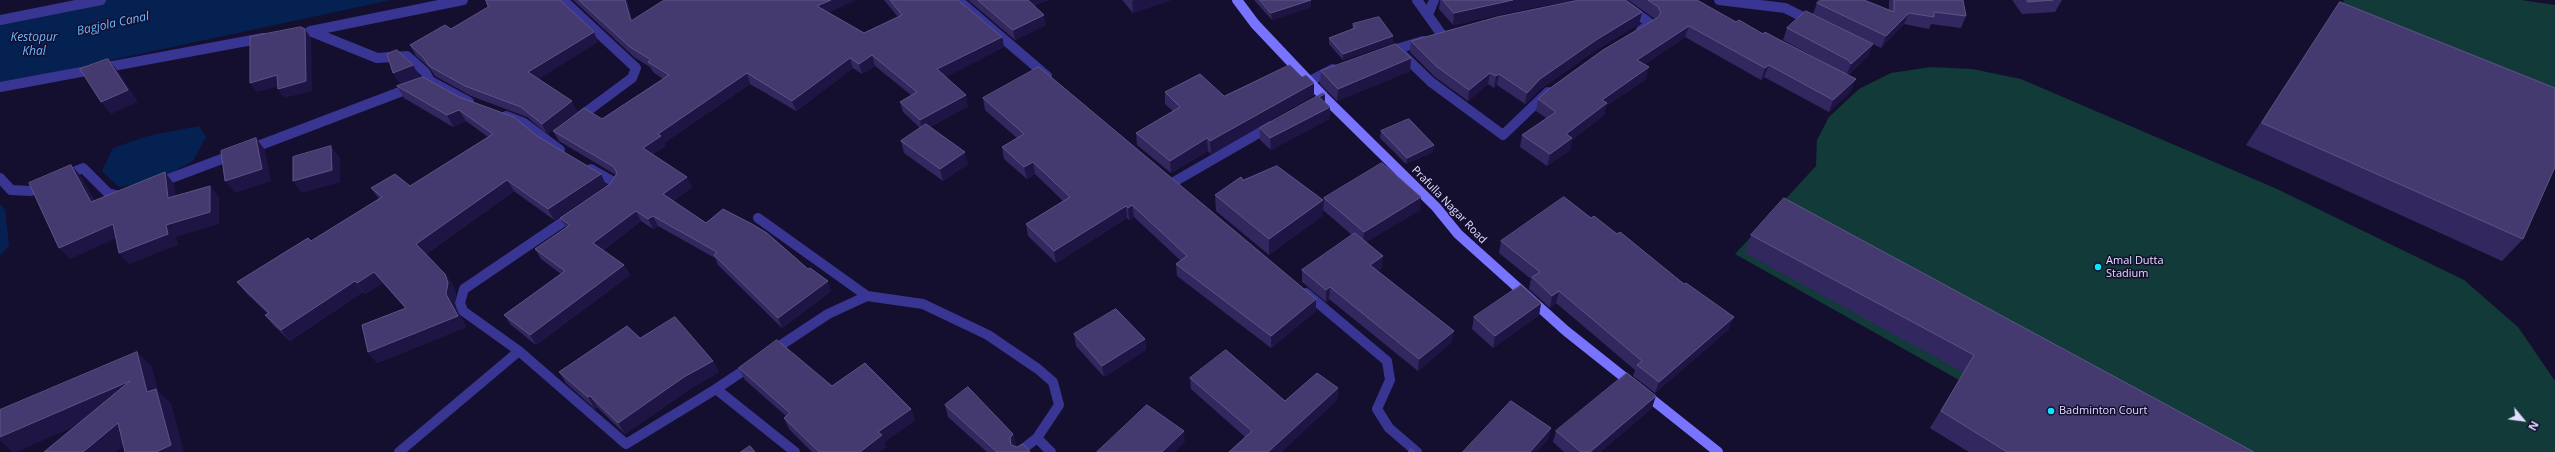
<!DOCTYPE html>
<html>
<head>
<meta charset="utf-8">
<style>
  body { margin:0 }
  #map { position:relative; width:2555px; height:452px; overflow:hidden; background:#150f2f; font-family:"Open Sans",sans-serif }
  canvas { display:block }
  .north { position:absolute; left:2503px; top:400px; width:40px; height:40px; -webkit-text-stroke:3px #150f2f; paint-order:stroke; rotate:119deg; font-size:11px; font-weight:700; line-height:16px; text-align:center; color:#e1ddff }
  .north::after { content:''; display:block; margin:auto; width:14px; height:18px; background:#e1ddff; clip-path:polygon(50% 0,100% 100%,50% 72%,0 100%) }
</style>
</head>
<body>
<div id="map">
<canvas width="2555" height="452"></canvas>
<div class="north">N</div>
</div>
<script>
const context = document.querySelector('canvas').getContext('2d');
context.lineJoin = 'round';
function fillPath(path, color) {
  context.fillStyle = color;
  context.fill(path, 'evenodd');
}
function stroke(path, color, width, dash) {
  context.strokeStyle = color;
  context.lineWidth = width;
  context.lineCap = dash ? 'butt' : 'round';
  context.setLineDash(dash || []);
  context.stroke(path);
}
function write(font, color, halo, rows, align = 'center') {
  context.font = font + ' "Open Sans",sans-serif';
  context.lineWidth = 3;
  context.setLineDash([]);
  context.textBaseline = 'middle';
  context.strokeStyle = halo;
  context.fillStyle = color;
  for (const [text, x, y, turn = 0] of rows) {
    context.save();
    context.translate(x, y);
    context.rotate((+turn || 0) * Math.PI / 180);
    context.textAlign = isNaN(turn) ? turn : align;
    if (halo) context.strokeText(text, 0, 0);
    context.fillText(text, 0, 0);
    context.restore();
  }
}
fillPath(new Path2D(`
  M2344 0H2521L2555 5V99L2339 13Z
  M1931 67 1972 69 2021 79 2277 189 2464 280 2518 327 2555 381V452H1969L1930 428 1959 380 1735 254 1816 166 1817 140 1829 117 1859 89 1891 73Z`), '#113a39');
fillPath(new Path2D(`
  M98 0H391L0 84V20Z
  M199 126 206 137 193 161 160 179 119 187 102 171 113 148 148 136Z
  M0 204 5 210 9 245 0 256Z`), '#052152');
stroke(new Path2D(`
  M563 0 636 68 632 78 578 118
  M958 0 1047 76
  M1417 0 1442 35
  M1618 0 1651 24 1641 30
  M1719 0 1785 8 1813 22
  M1428 15 1434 0
  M0 20 101 0
  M310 31 377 58 407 56 425 72 430 81 469 102
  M311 31 463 0
  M1390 51 1423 41
  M1402 54 1431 82 1503 135 1548 92
  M1310 81 1333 69
  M0 87 263 38
  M506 116 524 123 560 150
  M250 149 413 87
  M591 169 616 183 610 190
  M64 176 83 168 108 193 123 197
  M0 178 11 190 31 191 44 185
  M158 183 235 154
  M1172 183 1271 126
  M573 215 464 289 460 303 463 311 519 351 626 444 716 389 795 452
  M758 218 867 296
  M1306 293 1387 361 1390 380 1377 409 1389 428 1417 452
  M772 351 828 314 867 296 923 304 988 335 1038 369 1053 382 1059 405 1037 438 1019 452
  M716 389 752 365
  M1037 438 1051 452
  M399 452 519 351`), '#393593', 10);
stroke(new Path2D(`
  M1237 0 1255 24 1324 97 1436 207 1458 234 1566 331 1718 452`), '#7874ff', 10);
fillPath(new Path2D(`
  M573 0H627L632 20 829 13 864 33 898 17 884 0H958L1002 37 1004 47 945 77 968 106 930 127 968 164 943 181 904 153 901 141 920 128 903 112 900 102 911 95 875 66 862 74 853 68 796 111 750 84 664 143 665 146 653 154 692 187 673 201 706 223 831 291 782 328 718 265 715 258 658 226 653 229 641 221 603 250 624 265 630 275 536 345 511 325 504 315 561 274 541 259 535 249 566 228 560 218 610 184 616 175 559 141 553 131 602 119 663 79 653 72 650 67 634 57Z
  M968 0H1049L1034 5 1046 25 1015 40Z
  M1122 0H1171L1133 13Z
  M1254 0H1310L1311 7 1272 20Z
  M1440 0H1578L1530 8 1453 25 1439 9Z
  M1628 0H1697L1736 22 1827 64 1783 40 1787 28 1873 44 1868 56 1848 75 1851 91 1829 112 1764 77 1761 80 1685 37 1644 65 1646 79 1606 106 1604 115 1572 140 1570 150 1547 166 1520 147 1522 135 1546 118 1536 111 1538 99 1655 19Z
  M1889 0H1963L1966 16 1961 28 1931 24 1929 29 1904 24 1881 48 1813 14 1817 3 1889 10Z
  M2012 0H2062L2055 12 2022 14Z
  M2340 2 2523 239 2502 261 2246 145 2325 24Z
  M1642 12 1639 24 1593 52 1538 91 1525 104 1497 85 1494 88 1488 84 1468 101 1435 77 1410 52 1411 41Z
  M1353 24 1393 43 1343 60 1329 44V38L1352 29Z
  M451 29 598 42 538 79 577 111 547 134 527 117 471 96 435 76 429 67 416 56 410 45Z
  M1411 58 1410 71 1337 101 1320 84 1321 71Z
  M421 78 537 136 606 185 554 220 514 191 426 254 445 274 453 285 456 294 454 305 466 327 377 363 368 352 405 308 383 283 365 294 363 292 290 341 274 326 265 315 268 314 246 293 237 282 311 241 379 199 371 188 410 186 488 137 466 121 453 127 404 98 397 86Z
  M1165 92 1224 96 1314 95 1211 154 1208 151 1171 173 1137 145 1136 133 1173 111 1165 104Z
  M1325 94V102L1330 107 1329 119 1271 150 1260 140V128Z
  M983 98 1316 299V311L1271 348 1177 276 1176 264 1181 261 1134 217 1129 220 1127 218 1056 263 1028 236 1026 224 1063 201 1035 174 1027 179 1004 159 1002 147 1017 138 985 110Z
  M1381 131 1433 152 1406 164 1380 138Z
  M1243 180 1323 200 1322 216 1269 255 1216 211 1215 195Z
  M1324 198 1420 210 1366 242 1382 268 1377 271 1452 342 1418 371 1329 299 1326 302 1302 282V270L1352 235 1323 210Z
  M1751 235 2254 452H1969L1930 428 1964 373 1745 253Z
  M1501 241 1729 329 1655 393 1633 376 1635 370 1556 303 1550 308 1529 289 1531 279 1499 253Z
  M1541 303 1539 315 1493 348 1472 329 1474 317Z
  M1074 334 1145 339 1146 350 1104 377 1076 346Z
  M640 338 713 361 719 372 690 389 625 434 597 407 595 409 566 383 559 372Z
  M739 368 832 386 911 409 915 420 884 442 886 447 879 452H812L789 429 784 418 786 416 745 380Z
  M1190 378 1285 401 1338 388 1337 400 1281 452H1229L1245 437 1191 389Z
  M945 405 1013 434 1016 446V447L1030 452H987L948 417Z
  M1652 408 1600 452H1564L1553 442 1556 431Z`), '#32275e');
fillPath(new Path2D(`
  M625 0H627L635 31 631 21Z
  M831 0H856L820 17 817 6Z
  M1026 0H1049L1027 7Z
  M1135 0H1171L1133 13 1132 1Z
  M1311 0V7L1272 20 1271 13Z
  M1513 0H1578L1530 8 1453 25 1454 13Z
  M1642 12 1639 24 1593 52 1538 91 1525 104 1527 93 1540 79 1596 40Z
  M1909 13 1904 24 1881 48 1886 36Z
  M1044 15 1046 25 1015 40 1013 30Z
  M1689 26 1685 37 1634 72 1637 60Z
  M305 29 311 38 312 91 284 98 278 89Z
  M594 32 598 42 533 83 528 72Z
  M1393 36V43L1343 60V54Z
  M1002 37 1004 47 940 80 937 69Z
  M1873 44 1868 56 1846 76 1851 64Z
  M872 55 875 66 862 74 859 64Z
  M850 58 853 68 796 111 792 101Z
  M1411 58 1410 71 1337 101 1338 89Z
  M108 59 118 71 138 102 111 114 101 102Z
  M413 65 421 78 400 85 393 73Z
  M1769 65 1764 77 1761 80 1765 68Z
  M1649 67 1646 79 1606 106 1604 115 1572 140 1570 150 1547 166 1550 154 1566 134 1602 100Z
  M747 73 750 84 664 143 665 146 647 158 643 148 658 134Z
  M1490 73 1488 84 1468 101 1469 90Z
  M1499 74 1497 85 1494 88 1496 76Z
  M277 75 284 85 257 92 250 83Z
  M1856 79 1851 91 1829 112 1833 100Z
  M1314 83V95L1211 154 1210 141Z
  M1325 94 1324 107 1319 97Z
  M966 95 968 106 922 131 920 120Z
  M572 101 577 111 547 134 542 124Z
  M1330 107 1329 119 1271 150 1270 138Z
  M459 110 466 121 453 127 447 115Z
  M256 138 265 150 271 181 235 193 225 181Z
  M1207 138 1208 151 1171 173 1170 161Z
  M1434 145 1433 152 1406 164 1407 158Z
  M331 146 340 158V182L302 193 293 181Z
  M965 152 968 164 943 181 940 169Z
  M1033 162 1035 174 1027 179 1024 167Z
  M71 165 81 176 102 213 91 202Z
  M165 172 174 184 178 209 168 198Z
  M601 174 606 185 554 220 548 209Z
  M687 177 692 187 668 204 663 194Z
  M507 180 514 191 424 255 416 244Z
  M210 186 219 197V224L176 237 178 245 129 264 119 253Z
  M1421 197 1420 210 1363 244 1364 232Z
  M1323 200 1322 216 1269 255V239Z
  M1132 205 1134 217 1129 220 1128 208Z
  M1126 206 1127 218 1056 263 1054 251Z
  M636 211 641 221 598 253 593 243Z
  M653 216 658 226 653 229 648 219Z
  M113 224 123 235 70 259 59 248Z
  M1383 256 1382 268 1369 277 1370 265Z
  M624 265 630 275 536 345 530 335Z
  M374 272 383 283 365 294 357 283Z
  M445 274 453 285 456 294 454 305 466 327 377 363 368 352 446 294Z
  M355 281 363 292 290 341 281 330Z
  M828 281 831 291 782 328 778 318Z
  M1330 287 1329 299 1326 302V290Z
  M1559 291 1556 303 1550 308 1552 296Z
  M1316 299V311L1271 348V336Z
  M1541 303 1539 315 1493 348 1495 336Z
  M1734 317 1729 329 1655 393 1659 382Z
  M1454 331 1452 342 1418 371 1419 359Z
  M1145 339 1146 350 1104 377 1102 366Z
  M137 352 152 367 158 391 171 403 184 452H156L147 392Z
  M713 361 719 372 690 389 625 434 618 423 684 377Z
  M130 381 145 396 16 452H13L0 441V437Z
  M1338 388 1337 400 1281 452H1268Z
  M590 396 597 407 595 409 588 397Z
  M1656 396 1652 408 1600 452H1590Z
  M911 409 915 420 884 442 886 447 879 452H860L878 432Z
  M118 423 134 437 116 452H83Z
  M1551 428 1548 440 1537 452H1530Z
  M1184 431 1185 442 1175 452H1162Z
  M1013 434 1016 446 1013 450V452L1010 438Z`), '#1f1544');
const building = new Path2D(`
  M486 0H560L594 32 528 72 572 101 542 124 521 107 465 86 429 66 423 57 410 45 445 25 451 29 488 7Z
  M579 0H625L631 21 664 0H831L817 6 864 33 902 15 890 0H958L1002 37 937 69 966 95 920 120 900 102 917 92 872 55 859 64 850 58 792 101 747 73 658 134 661 136 643 148 687 177 663 194 706 223 723 209 752 224 767 233 808 269 810 268 828 281 778 318 714 255 717 252 653 216 648 219 636 211 593 243 624 265 530 335 504 315 565 271 535 249 570 225 560 218 610 184 617 173 614 167 553 131 584 108 602 119 669 75 648 62 651 60 630 47Z
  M978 0H1028L1044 15 1013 30Z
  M1260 0H1311L1271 13Z
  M1443 0H1513L1454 13Z
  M1580 0H1625L1642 12 1596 40 1540 79 1527 93 1499 74 1496 76 1490 73 1469 90 1436 66 1411 41 1497 17Z
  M1648 0H1697L1736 22 1739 20 1763 34 1765 32 1776 38 1856 79 1833 100 1769 65 1765 68 1689 26 1637 60 1649 67 1602 100 1607 103 1566 134 1572 138 1550 154 1522 135 1556 112 1538 99 1549 89 1603 50 1657 18 1661 13 1658 7Z
  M1820 0H1864L1894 12V0H1963L1966 16 1934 12V17L1909 13 1886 36 1817 3Z
  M2027 0H2053L2028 2Z
  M2340 2 2555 88V167L2523 239 2262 123Z
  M1806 11 1873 44 1851 64 1848 60 1787 28Z
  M1379 17 1393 36 1343 54 1329 38 1355 28 1353 24Z
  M301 27 305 29 306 81 278 89 277 75 250 83V37Z
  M1396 44 1411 58 1338 89 1321 71Z
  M397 50 413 65 393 73 387 54Z
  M108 59 128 90 101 102 80 69Z
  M1290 65 1302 77 1306 75 1314 83 1210 141 1207 138 1170 161 1136 133 1180 107 1165 92 1200 74 1224 96Z
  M1039 67 1316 299 1271 336 1176 264 1187 256 1132 205 1128 208 1126 206 1054 251 1026 224 1070 197 1033 162 1024 167 1002 147 1024 134 983 98Z
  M423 77 459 97 514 117 537 136 601 174 548 209 507 180 416 244 445 274 448 283 446 294 458 316 368 352 362 325 406 308 374 272 357 283 355 281 281 330 265 315 269 313 237 282 308 238 311 241 382 197 371 188 395 174 410 186 493 134 459 110 447 115 397 86Z
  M1323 93 1325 94 1319 97 1330 107 1270 138 1260 128Z
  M1409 119 1434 145 1407 158 1381 131Z
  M926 124 965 152 940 169 901 141Z
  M256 138 262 169 225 181 221 151Z
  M331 146 332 170 293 181V157Z
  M1382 163 1421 197 1364 232 1324 198Z
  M71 165 91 202 165 172 168 198 210 186V212L166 225 168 234 119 253 113 224 59 248 29 183Z
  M1277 166 1323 200 1269 239 1215 195 1241 177 1243 180Z
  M1564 197 1591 218 1594 216 1617 234 1620 232 1684 284 1686 283 1734 317 1659 382 1637 365 1642 361 1559 291 1552 296 1532 277 1540 272 1501 241Z
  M1784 198 2254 452H2007L1941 411 1974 355 1751 235Z
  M1355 233 1383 256 1370 265 1454 331 1419 359 1330 287 1326 290 1302 270Z
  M1521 285 1541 303 1495 336 1474 317Z
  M1116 309 1145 339 1102 366 1074 334Z
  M675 317 713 361 684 377 618 423 590 396 588 397 559 372 627 326 640 338Z
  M777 340 832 386 865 363 911 409 878 432 882 435 860 452H819L784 418 790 413 739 368Z
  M1226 350 1285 401 1317 373 1338 388 1268 452H1229L1252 431 1190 378Z
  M137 352 147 392 156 389 171 445 156 452H125L118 423 83 452H44L130 381 0 437V410Z
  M1627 373 1656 396 1590 452H1581L1556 431Z
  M968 387 1013 434 1010 438 1011 445 1017 447 1023 444 1030 452H997L945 405Z
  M1511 401 1551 428 1530 452H1463Z
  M1147 405 1184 431 1162 452H1097Z
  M750 446 755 452H741Z
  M1411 449 1415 452H1409Z`);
fillPath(building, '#453a6f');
stroke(building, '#5d5486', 1);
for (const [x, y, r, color] of [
  [2098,267,4,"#09e6ff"],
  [2051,411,4,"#09e6ff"]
]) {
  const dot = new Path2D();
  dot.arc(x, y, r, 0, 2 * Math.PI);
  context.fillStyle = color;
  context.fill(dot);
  stroke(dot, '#150f2f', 1.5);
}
write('11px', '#e1ddff', '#150f2f', [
  ["Prafulla Nagar Road",1449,205,46]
]);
write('11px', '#e1ddff', '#150f2f', [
  ["Amal Dutta",2106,261],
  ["Stadium",2106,274],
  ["Badminton Court",2059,411]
], 'left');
write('italic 12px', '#6bbaff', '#150f2f', [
  ["Bagjola Canal",113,24,-12],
  ["Kestopur",34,38],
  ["Khal",34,52]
]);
</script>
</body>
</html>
